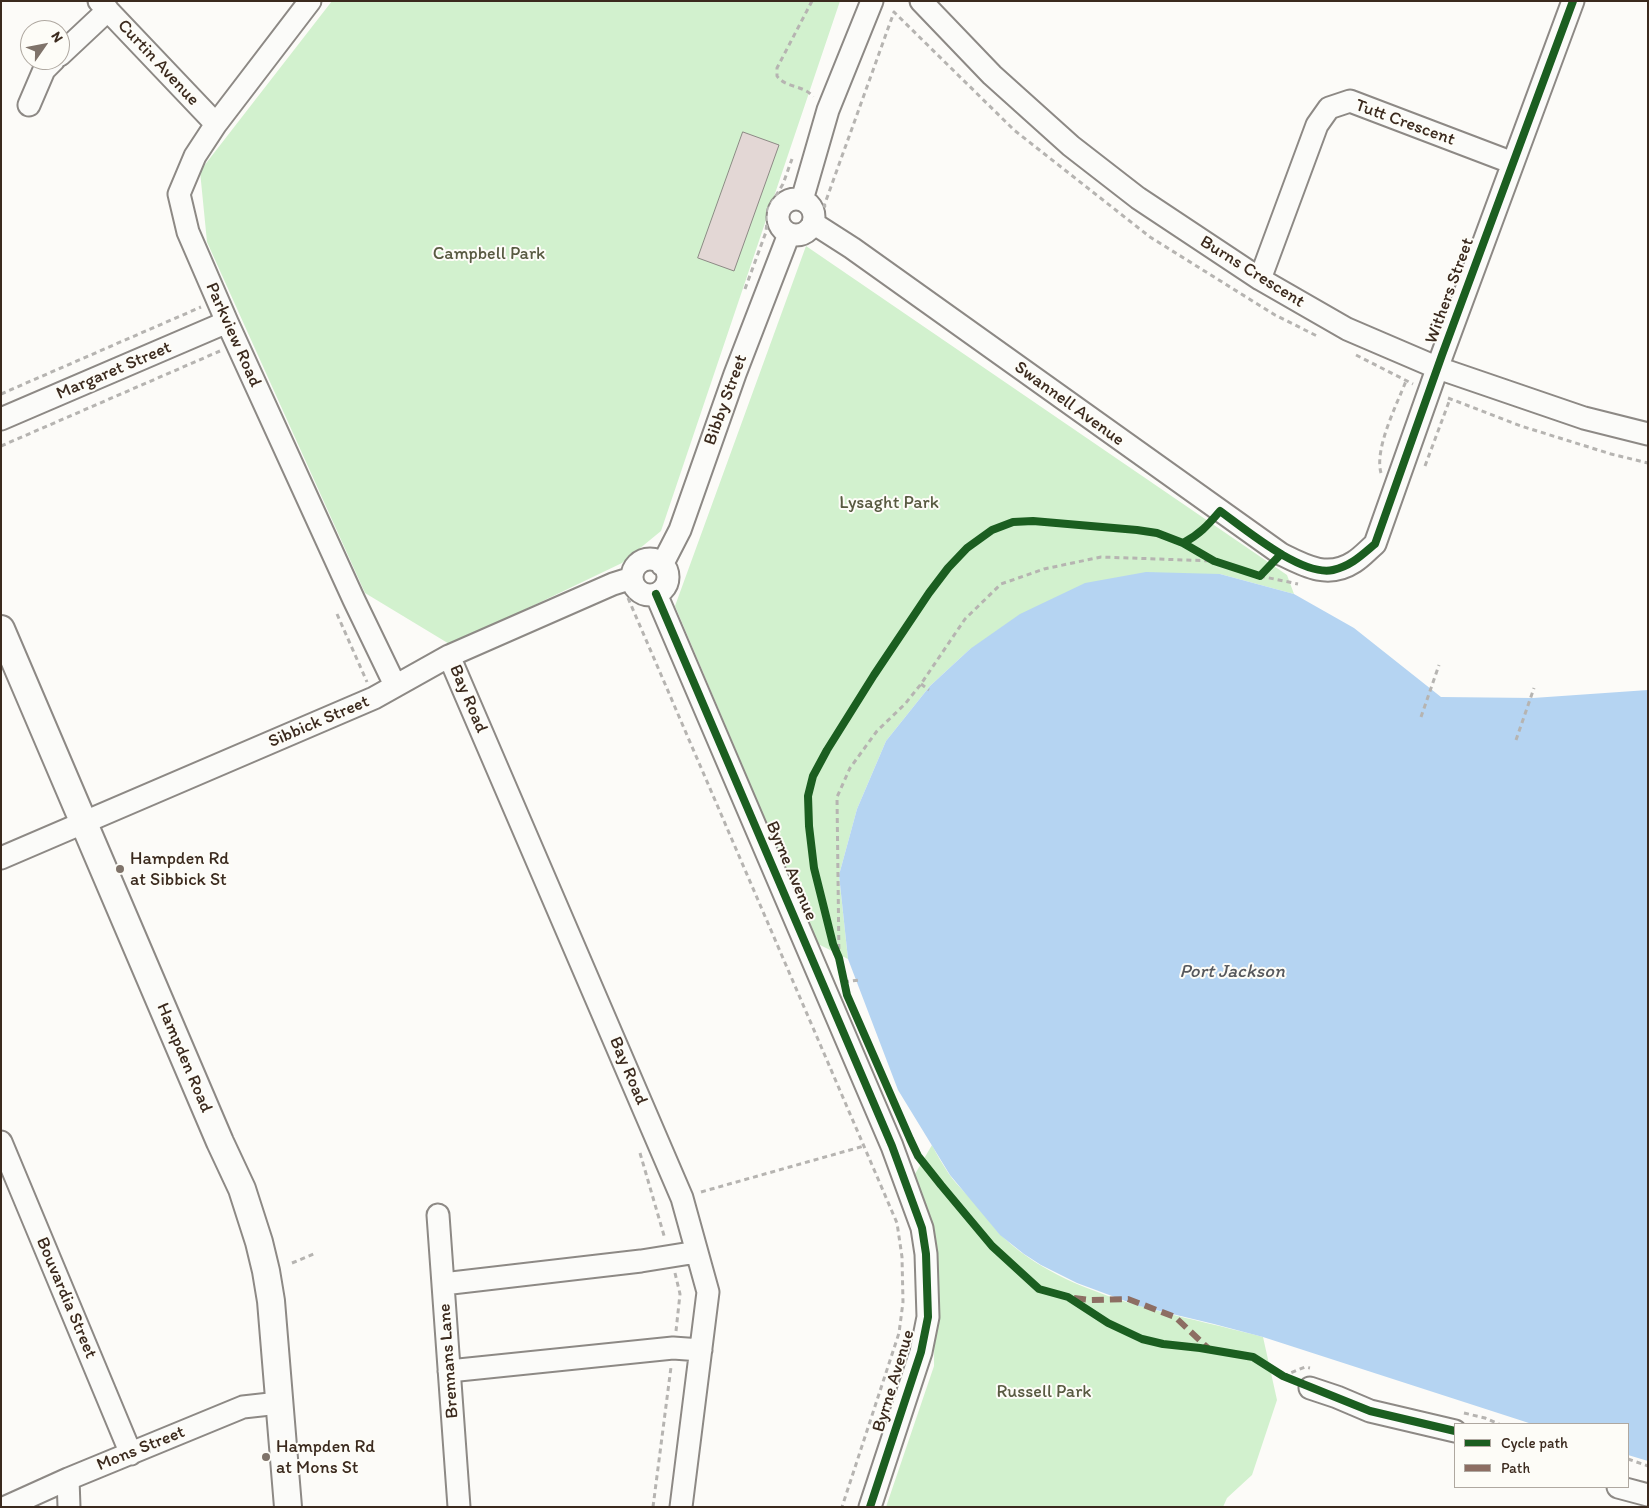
<!DOCTYPE html>
<html>
<head>
<meta charset="utf-8">
<style>
  body { margin:0 }
  #map { position:relative; width:1649px; height:1508px; overflow:hidden; background:#fcfbf8; font-family:Itim,sans-serif }
  canvas { display:block }
  .frame { position:absolute; inset:0; border:2px solid #3b2a1e; pointer-events:none }
  .legend { position:absolute; left:1454px; top:1423px; width:175px; height:65px; box-sizing:border-box; background:#fdfcf7; border:1px solid #afa8a0; margin:0; padding:6px 9px; list-style:none; font-size:15px; color:#3b2a1e }
  .legend li { display:flex; align-items:center; gap:10px; height:25px }
  .legend b { width:25px; border:1px solid #afa8a0 }
  .north { position:absolute; left:20px; top:20px; width:50px; height:50px; box-sizing:border-box; background:#fdfcf7; border:1px solid #afa8a0; border-radius:50%; rotate:57deg; font-size:14px; font-weight:700; line-height:20px; text-align:center; color:#3b2a1e }
  .north::after { content:''; display:block; margin:auto; width:18px; height:22px; background:#7f736a; clip-path:polygon(50% 0,100% 100%,50% 72%,0 100%) }
</style>
</head>
<body>
<div id="map">
<canvas width="1649" height="1508"></canvas>
<div class="frame"></div>
<ul class="legend">
<li><b style="height:6px;background:#1b5e20"></b>Cycle path</li>
<li><b style="height:6px;background:#8d6e63"></b>Path</li>
</ul>
<div class="north">N</div>
</div>
<script>
const context = document.querySelector('canvas').getContext('2d');
context.lineJoin = 'round';
function fillPath(path, color) {
  context.fillStyle = color;
  context.fill(path, 'evenodd');
}
function stroke(path, color, width, dash) {
  context.strokeStyle = color;
  context.lineWidth = width;
  context.lineCap = dash ? 'butt' : 'round';
  context.setLineDash(dash || []);
  context.stroke(path);
}
function write(font, color, halo, rows, align = 'center') {
  context.font = font + ' Itim,sans-serif';
  context.lineWidth = 4;
  context.setLineDash([]);
  context.textBaseline = 'middle';
  context.strokeStyle = halo;
  context.fillStyle = color;
  for (const [text, x, y, turn = 0] of rows) {
    context.save();
    context.translate(x, y);
    context.rotate((+turn || 0) * Math.PI / 180);
    context.textAlign = isNaN(turn) ? turn : align;
    if (halo) context.strokeText(text, 0, 0);
    context.fillText(text, 0, 0);
    context.restore();
  }
}
fillPath(new Path2D(`
  M332 1H840L661 531 622 563 451 645 365 593 207 242 200 171Z
  M806 246 1287 575 1294 594 1220 574 970 649 930 686 886 741 857 809 839 875 848 959 818 944 675 606Z
  M932 1145C937 1155 943 1165 949 1174 958 1187 970 1197 980 1208 987 1217 993 1227 1001 1235 1066 1299 1179 1314 1263 1337L1277 1400 1252 1475 1227 1498 1223 1507H886L934 1366 935 1259 915 1174Z`), '#d2f1ce');
fillPath(new Path2D(`
  M1146 572 1220 574 1294 594 1354 628 1441 697 1533 698 1648 690V1461L1628 1455V1424H1532L1263 1337 1214 1324 1139 1306 1077 1283 1041 1265 1024 1254 1000 1235 950 1175 898 1090 848 959 839 875 857 809 886 741 930 686 970 649 1020 614 1085 583Z`), '#b5d4f2');
const building = new Path2D(`
  M743 132 779 145 734 271 698 258Z`);
fillPath(building, '#e3d7d5');
stroke(building, '#8d8985', 1);
const minor = new Path2D(`
  M99 1 216 124
  M310 1 216 124 195 156 179 194 188 232 227 322 354 600 395 685
  M921 1 992 75 1071 146 1138 198 1260 279 1347 329 1438 368 1584 418 1648 434
  M60 55 108 10
  M29 105 44 70 54 60
  M778 217a18 18 0 1 1 36 0a18 18 0 1 1-36 0Z
  M802 200 828 110 872 1
  M813 223 852 248 1281 554C1305 566 1328 579 1354 562 1362 557 1368 550 1375 544L1442 355 1573 1
  M1260 279 1317 125 1329 108 1350 101 1513 163
  M1 419 227 322
  M632 577a18 18 0 1 1 36 0a18 18 0 1 1-36 0Z
  M662 565 680 530 735 374 789 234
  M656 594 892 1146 922 1228 926 1254 928 1317 921 1352 870 1507
  M449 656 682 1198 708 1292 681 1507
  M1 858 374 698 449 656 613 584 632 578
  M1 1142 131 1454
  M438 1215 459 1507
  M443 1284 641 1261 697 1252
  M449 1371 673 1348 701 1350
  M1310 1388 1337 1397 1370 1411 1455 1431
  M68 1479 69 1507
  M1618 1487 1648 1495
  M6 1507 68 1479 243 1407 279 1403`);
const major = new Path2D(`
  M1 629 220 1142 242 1189 259 1242 266 1271 271 1301 288 1507`);
stroke(minor, '#8d8985', 25);
stroke(major, '#8d8985', 30);
stroke(new Path2D(`
  M812 1 777 68V76C785 88 805 85 813 97
  M826 207 824 206 894 12 1014 130 1150 237 1275 315 1319 337
  M745 289 766 232 768 209 783 184 792 159
  M1356 355 1413 384
  M1 394 201 307
  M1448 398 1521 426 1611 454 1648 463
  M1 446 220 351
  M1425 466 1450 399
  M1381 473C1374 449 1397 404 1406 381
  M1260 576 1298 584
  M628 598 897 1223 902 1257 903 1302 899 1333 842 1507
  M337 614 367 682
  M921 684 929 690
  M1421 717 1439 665
  M1516 740 1534 688
  M839 958 837 797 850 768 877 731 905 704 921 684 965 619 1001 584 1044 569 1101 557 1214 561
  M844 982 859 980
  M640 1153 665 1239
  M701 1192 864 1146
  M292 1263 316 1253
  M675 1273 680 1294 676 1331
  M1283 1376 1305 1367 1310 1368
  M1464 1413 1485 1418 1499 1424
  M1628 1459 1648 1466
  M653 1507 671 1367`), '#b6b4b1', 3, [5, 4]);
stroke(minor, '#fbfbf9', 21);
stroke(major, '#fbfbf9', 26);
stroke(new Path2D(`
  M1074 1298 1091 1300 1128 1299 1175 1317 1208 1348`), '#8d6e63', 6, [12, 6]);
stroke(new Path2D(`
  M1183 543C1199 535 1208 525 1220 511 1245 529 1302 577 1333 570 1351 566 1362 555 1375 544L1442 355 1573 1
  M1281 554 1260 576 1214 561 1183 543 1157 533 1137 530 1033 521 1013 522 992 530 967 548 948 568 929 593 874 675 827 750 813 776 808 796 809 826 814 868 833 944 839 958 847 995 910 1139 918 1156 941 1185 992 1246 1039 1289 1068 1297 1108 1323 1142 1339 1163 1344 1200 1348 1253 1357 1283 1376 1370 1411 1455 1431
  M656 594 892 1146 922 1228 926 1254 928 1317 921 1352 870 1507`), '#1b5e20', 8);
for (const [x, y, r, color] of [
  [120,869,5,"#7f736a"],
  [266,1457,5,"#7f736a"]
]) {
  const dot = new Path2D();
  dot.arc(x, y, r, 0, 2 * Math.PI);
  context.fillStyle = color;
  context.fill(dot);
  stroke(dot, '#fdfcf7', 2);
}
write('18px', '#3b2a1e', '#fdfcf7', [
  ["Curtin Avenue",158,63,47],
  ["Tutt Crescent",1405,123,20],
  ["Burns Crescent",1252,272,32],
  ["Withers Street",1450,291,-70],
  ["Parkview Road",233,335,66],
  ["Margaret Street",114,371,-23],
  ["Bibby Street",726,400,-70],
  ["Swannell Avenue",1069,404,36],
  ["Bay Road",468,699,67],
  ["Sibbick Street",319,722,-23],
  ["Byrne Avenue",791,871,67],
  ["Hampden Road",184,1058,67],
  ["Bay Road",628,1071,67],
  ["Bouvardia Street",66,1298,67],
  ["Brennans Lane",449,1361,-94],
  ["Byrne Avenue",894,1381,-73],
  ["Mons Street",141,1449,-22]
]);
write('18px', '#585a41', '#fdfcf7', [
  ["Campbell Park",489,254],
  ["Lysaght Park",889,503],
  ["Russell Park",1044,1392]
]);
write('18px', '#3b2a1e', '#fdfcf7', [
  ["Hampden Rd",130,859],
  ["at Sibbick St",130,880],
  ["Hampden Rd",276,1447],
  ["at Mons St",276,1468]
], 'left');
write('italic 19px', '#56585d', '#fdfcf7', [
  ["Port Jackson",1232,972]
]);
</script>
</body>
</html>
